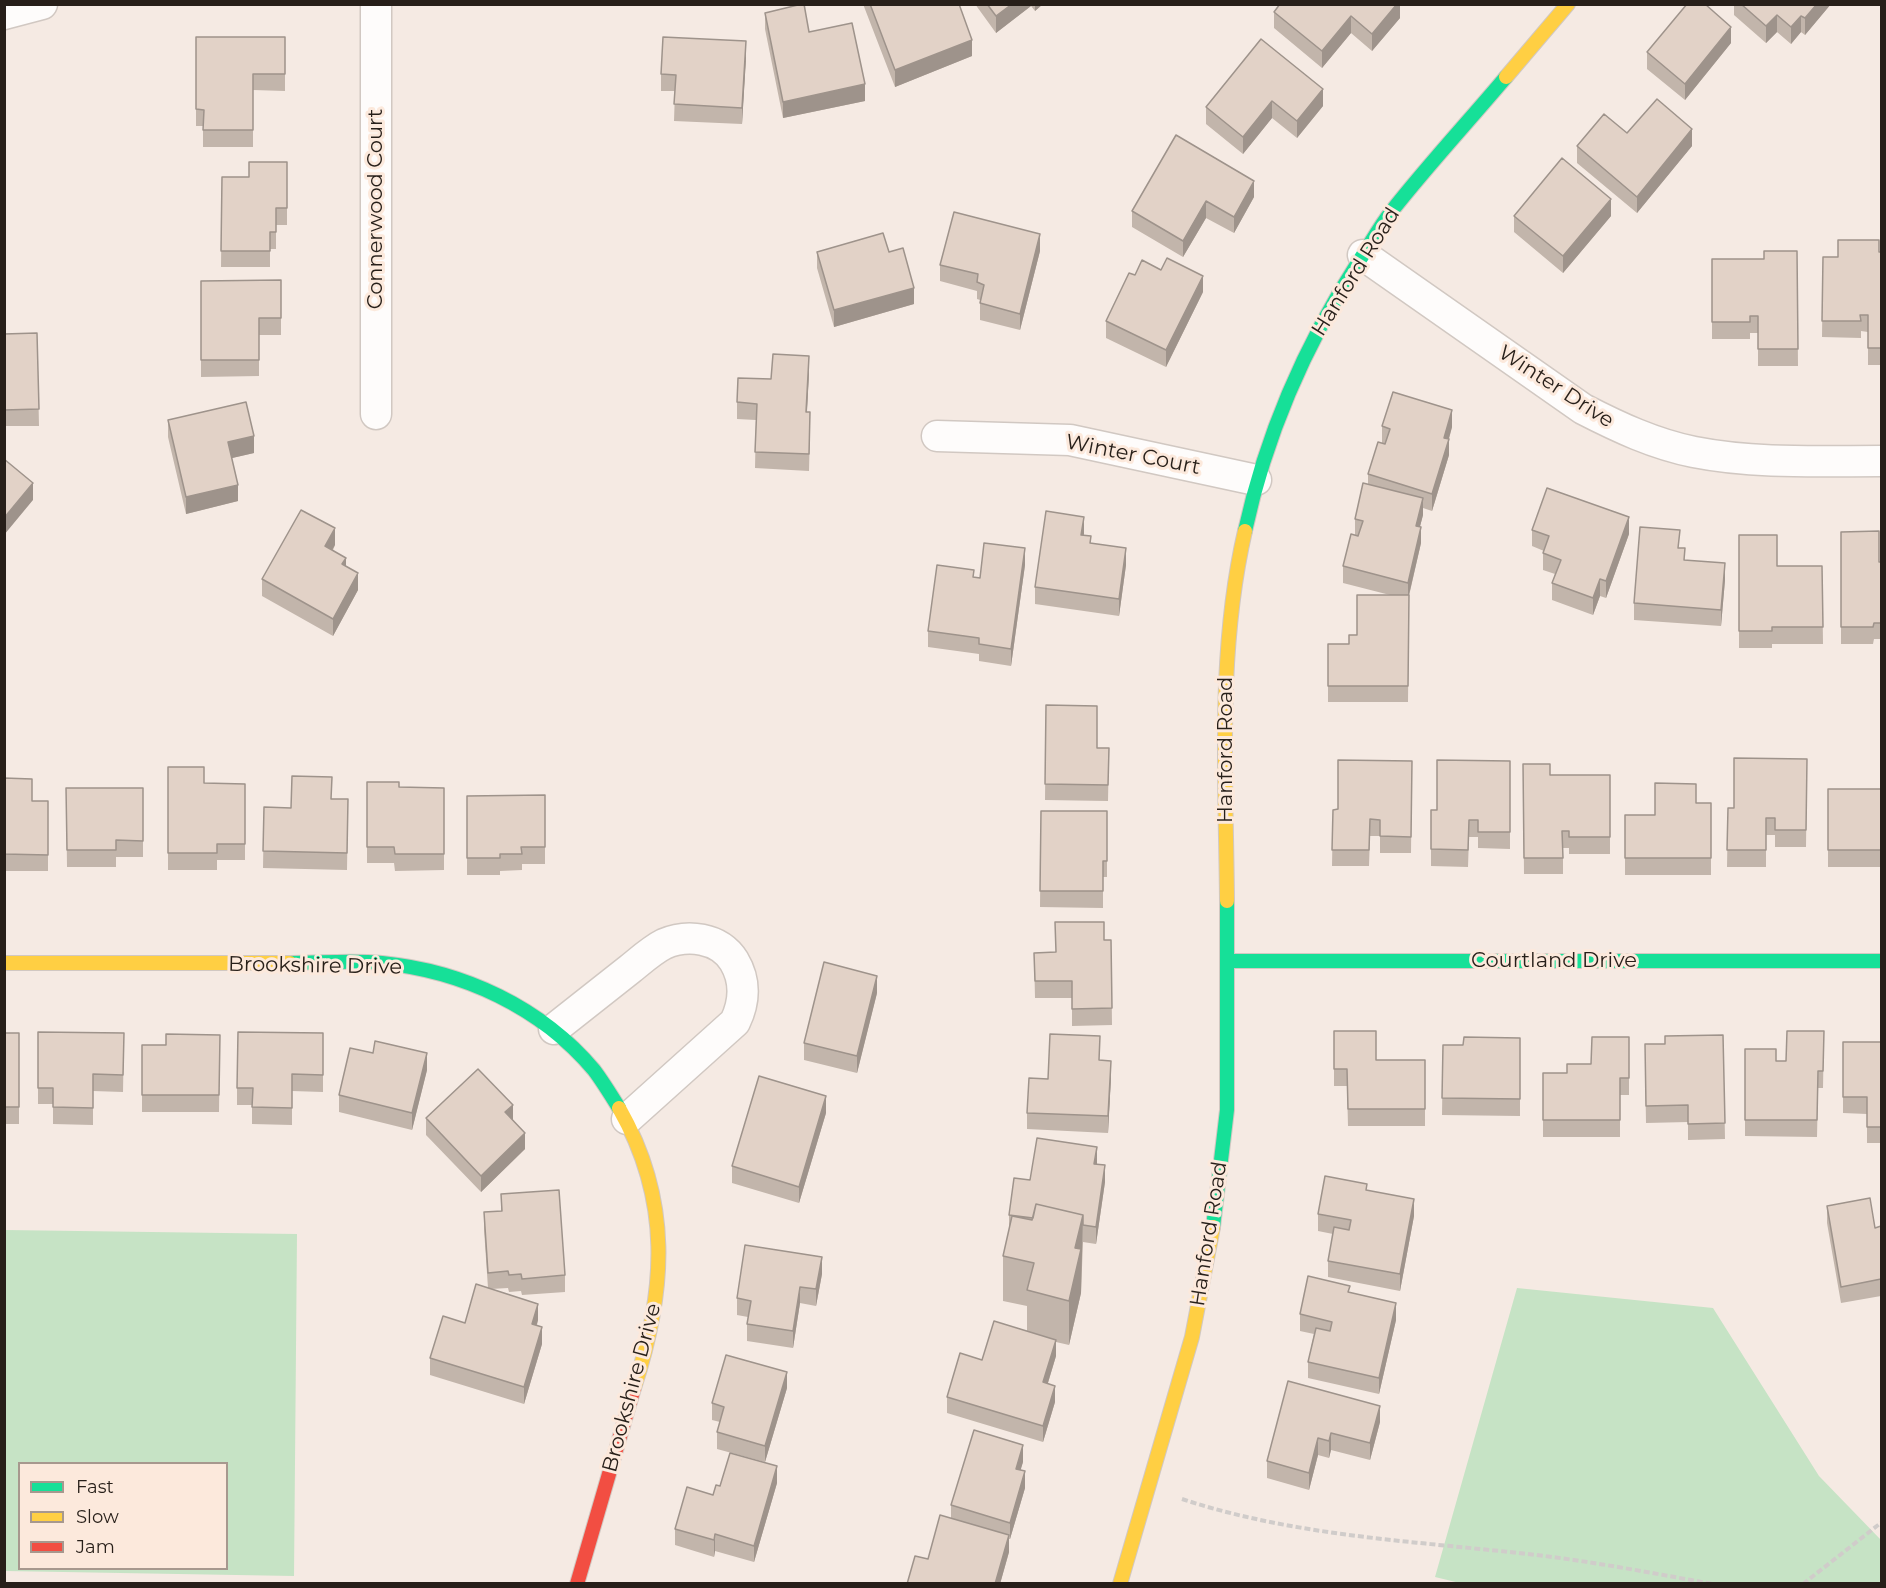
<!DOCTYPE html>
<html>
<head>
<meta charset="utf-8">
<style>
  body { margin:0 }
  #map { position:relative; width:1886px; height:1588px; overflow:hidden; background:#f5eae3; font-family:Montserrat,sans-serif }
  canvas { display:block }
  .frame { position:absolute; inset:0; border:6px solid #271f19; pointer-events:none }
  .legend { position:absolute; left:18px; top:1462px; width:210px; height:108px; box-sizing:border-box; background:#fce9dc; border:2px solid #a7988e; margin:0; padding:8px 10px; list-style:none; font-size:18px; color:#271f19 }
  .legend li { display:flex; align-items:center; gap:12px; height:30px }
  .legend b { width:30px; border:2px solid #a7988e }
</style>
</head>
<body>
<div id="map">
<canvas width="1886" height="1588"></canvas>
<div class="frame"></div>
<ul class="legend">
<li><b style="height:8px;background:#16e098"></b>Fast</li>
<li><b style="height:8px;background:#ffcf43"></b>Slow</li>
<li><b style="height:8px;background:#f24e42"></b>Jam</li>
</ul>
</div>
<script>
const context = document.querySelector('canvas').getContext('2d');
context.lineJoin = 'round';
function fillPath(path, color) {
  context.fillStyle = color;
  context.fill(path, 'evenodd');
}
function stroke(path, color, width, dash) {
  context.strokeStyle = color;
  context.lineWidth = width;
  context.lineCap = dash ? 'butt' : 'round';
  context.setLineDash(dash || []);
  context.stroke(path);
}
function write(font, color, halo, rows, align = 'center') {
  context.font = font + ' Montserrat,sans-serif';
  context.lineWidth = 6;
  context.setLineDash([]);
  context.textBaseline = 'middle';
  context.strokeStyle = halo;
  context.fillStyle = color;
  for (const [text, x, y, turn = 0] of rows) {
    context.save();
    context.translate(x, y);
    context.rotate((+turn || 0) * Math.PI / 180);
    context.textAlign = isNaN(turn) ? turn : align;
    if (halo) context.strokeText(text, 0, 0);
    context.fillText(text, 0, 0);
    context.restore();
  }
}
fillPath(new Path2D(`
  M5 1230 297 1234 294 1576 5 1571ZM20 1464H226V1568H20Z
  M1517 1288 1713 1308 1819 1476 1881 1540V1583L1464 1584 1435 1577Z`), '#c6e3c5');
const street = new Path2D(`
  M4 14 42 4
  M1363 255 1583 409C1618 427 1654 444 1694 452 1755 464 1819 461 1882 461
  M376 414V4
  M937 436 1070 440 1256 480
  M554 1029C579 1009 605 989 630 969 640 961 652 950 664 944 687 934 719 937 734 961 746 981 745 1001 735 1022L627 1119`);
const fast = new Path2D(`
  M1245 531C1266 434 1305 345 1359 261 1370 245 1379 227 1391 212 1428 165 1468 122 1506 77
  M1227 961H1882
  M290 963C320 963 352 960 382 963 463 971 541 1007 594 1070 603 1082 611 1095 619 1108
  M1213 1227 1227 1110V901`);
const slow = new Path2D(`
  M1506 77 1568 4
  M1227 901C1226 778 1217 652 1245 531
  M4 963H290
  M619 1108C672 1201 666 1290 634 1388
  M1120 1584 1192 1337 1213 1227`);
const jam = new Path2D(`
  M577 1584 634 1388`);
stroke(street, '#d1c8c2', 33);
stroke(fast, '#d1c8c2', 16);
stroke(slow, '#d1c8c2', 16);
stroke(jam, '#d1c8c2', 16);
stroke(new Path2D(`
  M1182 1499C1294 1536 1412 1541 1528 1554 1590 1561 1652 1573 1713 1584
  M1803 1584 1882 1522`), '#d0ccca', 4, [6, 3]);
stroke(street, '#fefcfb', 30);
stroke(fast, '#16e098', 14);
stroke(slow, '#ffcf43', 14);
stroke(jam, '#f24e42', 14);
fillPath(new Path2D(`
  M863 4H959L972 56 895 87Z
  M975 4H1043L1035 11 1031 6 996 33Z
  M1400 4V18L1372 51 1351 33 1322 68 1274 28V12Z
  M1734 4H1831L1805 35 1801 32 1791 44 1777 32 1766 43 1734 15Z
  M765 13 809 32 865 101 783 118 765 29Z
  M196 37H285V91L253 90V147H203V126H196Z
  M1731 43 1685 100 1647 69V52Z
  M746 58 742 124 674 121 675 91H661V74Z
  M1323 89V106L1297 138 1272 118 1243 154 1206 124V107Z
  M1176 135 1254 197 1234 233 1206 218 1183 257 1132 227V211Z
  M1577 146H1692L1637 213 1577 163Z
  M287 162V225H276V249H270V267H221L222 177H249Z
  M1514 216H1611L1563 273 1514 232Z
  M1040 251 1020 330 980 320V300L977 299V291L940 281V265Z
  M1797 251 1798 366H1758V333H1750V339H1712V259H1764Z
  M817 252H889L914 304 834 327 817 268Z
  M1879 252H1881V365H1868V332L1861 331V338L1822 337 1823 257H1838Z
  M281 280V335H259V376L201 377V281Z
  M1203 292 1166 367 1106 338V321Z
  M37 333 39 426H4V334Z
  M809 373 807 412 810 429 809 471 755 468 756 420 737 419V402L771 379Z
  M168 420 254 453 232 458 238 501 186 514 168 437Z
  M1382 426 1452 427 1449 439V455L1432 511 1423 508V515L1420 526 1421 543 1409 596 1408 702H1328V644H1349L1390 595 1343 583V566L1355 535V519L1368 484V474L1382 443Z
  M1532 530 1629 534 1606 598 1600 596 1593 615 1552 600V583L1555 574 1543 570V553L1544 551 1532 546Z
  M1841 532 1879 562H1881V639H1874L1873 644H1841Z
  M1083 535 1091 543 1126 565 1119 616 1035 604V587Z
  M1739 535 1777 566H1822L1823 644H1772V648H1739Z
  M335 545 333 550 358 590 333 636 262 596V579Z
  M1680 548 1685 560 1725 580 1721 626 1634 620V603Z
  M1025 565 1011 666 979 661V654L928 647V631L974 577 980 578Z
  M1046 705 1097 748H1109L1108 801 1045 800Z
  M1807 759 1806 847H1775V835H1766V867H1727L1728 808H1734Z
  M1412 761 1411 853H1380V836H1370L1369 866H1332L1333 810 1338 809Z
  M1510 761V849L1478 848V837H1469L1468 867 1431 866V810H1437Z
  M1523 764 1550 775H1610V854H1569V848H1563V874H1524Z
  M168 767 204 783 245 784V860H217V870H168Z
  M4 778 32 801H48V871H4Z
  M367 782 399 787 444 788V870L395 871 394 863H367Z
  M66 788H143V857H116V867H67Z
  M1828 789H1881V867H1828Z
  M545 795V864H522V870L500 871V875H467V796Z
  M332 799H348L347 870 263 868 264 807 291 808Z
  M1696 803H1711V875H1625V815H1655Z
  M1041 811H1107V877H1103V908L1040 907Z
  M1104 940H1111L1112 1025 1072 1026V998H1035L1034 953 1055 952Z
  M877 993 857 1073 804 1060V1043Z
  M1334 1031 1376 1060H1425V1126H1348L1347 1086H1334Z
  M1824 1031 1823 1088H1818L1817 1137 1745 1136V1049L1776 1061H1786Z
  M38 1032 124 1033 123 1092 93 1091V1125L53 1124V1104H38Z
  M4 1033H19V1124H4Z
  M323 1033V1092L292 1091V1125L252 1124V1105H237V1088Z
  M220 1035 219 1112H142V1045H166Z
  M1723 1035 1725 1139 1688 1140V1122L1646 1123 1645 1061 1665 1044Z
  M1629 1037V1095H1620V1137H1543V1073H1567L1591 1064Z
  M1520 1038V1116L1442 1115 1443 1045H1463Z
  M1843 1042H1881V1143H1867V1114L1843 1113Z
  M1100 1060 1111 1077 1108 1133 1027 1129V1113L1048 1079Z
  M427 1070 412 1130 339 1112V1095Z
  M826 1113 799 1203 732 1183V1166Z
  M426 1118 513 1120 525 1149 481 1192 426 1135Z
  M1097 1164 1105 1182 1096 1244 1083 1242 1081 1293 1069 1345 1056 1342V1356L1048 1383 1055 1402 1043 1442 947 1413V1397L982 1360 1027 1331V1306L1003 1301V1256L1009 1230V1215L1030 1180Z
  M1367 1191 1414 1216 1400 1291 1328 1277V1261L1333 1234 1318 1231V1214Z
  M501 1194 565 1275V1292L522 1295 521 1291 509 1292 508 1288 491 1289 538 1320 537 1325 542 1344 524 1404 430 1375V1358L465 1323 488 1288 484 1229V1212L501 1211Z
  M1827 1206 1875 1228 1881 1226V1296L1841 1303 1827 1223Z
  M822 1274 816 1306 800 1303 793 1348 747 1341V1324L748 1317 737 1315V1298Z
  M1350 1293 1396 1320 1379 1394 1308 1378V1362L1314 1334 1300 1331V1314Z
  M787 1388 765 1462 717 1449V1432L720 1422 712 1420V1403Z
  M1380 1406V1422L1370 1460 1331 1450 1329 1458 1318 1455 1309 1490 1267 1478V1461Z
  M1023 1462 1020 1470 1025 1488 1010 1539H1009V1552L1000 1584H907L928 1559 951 1518V1505Z
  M777 1483 754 1562 715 1551 714 1557 675 1545V1529L713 1495 720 1486Z`), '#c2b5ab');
fillPath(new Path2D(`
  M1012 4H1031V6L996 33V16Z
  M1035 4H1043L1035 11Z
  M1397 4H1400V18L1372 51V34Z
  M1817 4H1831L1805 35V18Z
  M1777 15V32L1766 43V26Z
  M1351 16V33L1322 68V51Z
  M1801 16V32L1791 44V27Z
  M1731 27V43L1685 100V84Z
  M972 40V56L895 87V70Z
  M746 41V58L742 124V108Z
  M865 84V101L783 118V102Z
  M1323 89V106L1297 138V121Z
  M1272 101V118L1243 154V137Z
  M1692 129V146L1637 213V197Z
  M1254 181V197L1234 233V217Z
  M1611 199V216L1563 273V256Z
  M1206 201V218L1183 257V241Z
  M1040 234V251L1020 330V314Z
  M1203 276V292L1166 367V350Z
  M914 288V304L834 327V310Z
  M809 356V373L806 428V412Z
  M1452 410V427L1445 452 1449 439V455L1432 511V494L1444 438Z
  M254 436V453L228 459V442Z
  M33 483V500L4 535V518Z
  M238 485V501L186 514V497Z
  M1423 498V515L1416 542V526Z
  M1084 517V534L1081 551V535Z
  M1629 517V534L1606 598V581Z
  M1421 527V543L1408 599V583Z
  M335 528V545L325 562V546Z
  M1025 548V565L1011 666V649Z
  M1126 548V565L1119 616V599Z
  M346 558V574L342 564Z
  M1725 563V580L1721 626V610Z
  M358 573V590L333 636V619Z
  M1600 579V596L1593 615V598Z
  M877 976V993L857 1073V1056Z
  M427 1053V1070L412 1130V1113Z
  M1111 1061V1077L1108 1133V1116Z
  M826 1096V1113L799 1203V1187Z
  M513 1105V1121L505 1112Z
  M525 1133V1149L481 1192V1176Z
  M1097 1147V1164H1094Z
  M1105 1165V1182L1096 1244V1227Z
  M1414 1199V1216L1400 1291V1274Z
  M1083 1215 1081 1293 1069 1345V1301L1075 1248Z
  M822 1257V1274L816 1306V1289Z
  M800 1287V1303L793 1348V1331Z
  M1396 1303V1320L1379 1394V1378Z
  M538 1304V1320L532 1340V1324Z
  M542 1327V1344L524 1404V1387Z
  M1056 1340V1356L1043 1399V1382Z
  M787 1372V1388L765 1462V1446Z
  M1055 1386V1402L1043 1442V1426Z
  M1380 1406V1422L1370 1460V1443Z
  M1331 1433V1450L1329 1458V1441Z
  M1318 1438V1455L1309 1490V1473Z
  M1023 1445V1462L1016 1486V1469Z
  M777 1466V1483L754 1562V1546Z
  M1025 1471V1488L1010 1539V1523Z
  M715 1534V1551L714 1557V1540Z
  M1009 1535V1552L1000 1584H995Z`), '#9e938b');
const building = new Path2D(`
  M802 4H804L809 32 852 23 865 84 783 102 765 13Z
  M870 4H959L972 40 895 70Z
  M987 4H1012L996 16Z
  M1280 4H1397L1372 34 1351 16 1322 51 1274 12Z
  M1687 4H1705L1731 27 1685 84 1647 52Z
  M1741 4H1817L1805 18 1801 16 1791 27 1777 15 1766 26Z
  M196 37H285V74H253V130H203L204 110 196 109Z
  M663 37 746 41 742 108 674 104 676 75 661 74Z
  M1261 39 1323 89 1297 121 1272 101 1243 137 1206 107Z
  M1657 99 1692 129 1637 197 1577 146 1604 114 1627 133Z
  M1176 135 1254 181 1234 217 1206 201 1183 241 1132 211Z
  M1562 158 1611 199 1563 256 1514 216Z
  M249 162H287V208H276V232H270V251H221L222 177H249Z
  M954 212 1040 234 1020 314 980 303 984 285 977 282 978 274 940 265Z
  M883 233 889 252 903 248 914 288 834 310 817 252Z
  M1838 240H1879V252H1881V348H1868V315H1860L1861 321H1822L1823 257H1838Z
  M1764 251H1797L1798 349H1758V316H1750V322H1712V259H1764Z
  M1167 258 1203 276 1166 350 1106 321 1129 273 1135 275 1142 260 1161 270Z
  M281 280V318H259V360H201V281Z
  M37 333 39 409 4 410V334Z
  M773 354 809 356 806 412H810L809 454 755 452 757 404 737 402 738 378 771 379Z
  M1393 392 1452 410 1444 438 1449 439 1432 494 1368 474 1378 442 1385 444 1390 429 1382 426Z
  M246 402 254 436 228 442 238 485 186 497 168 420Z
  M4 459 33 483 4 518Z
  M1363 483 1423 498 1416 526 1421 527 1408 583 1343 566 1351 534 1358 536 1363 521 1355 519Z
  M1547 488 1629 517 1606 581 1600 579 1593 598 1552 583 1561 560 1543 553 1549 536 1532 530Z
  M301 510 335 528 325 546 346 558 342 564 358 573 333 619 262 579Z
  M1046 511 1084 517 1081 535 1091 536 1090 543 1126 548 1119 599 1035 587Z
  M1640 527 1680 530 1678 548H1685L1684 560 1725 563 1721 610 1634 603Z
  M1879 531V562H1881V623H1874L1873 627H1841V532Z
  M1739 535H1777V566H1822L1823 627H1772V631H1739Z
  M984 543 1025 548 1011 649 979 644V638L928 631 937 565 974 570 973 577 980 578Z
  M1357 595H1409L1408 686H1328V644H1349V635H1357Z
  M1046 705 1097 706V748H1109L1108 785 1045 784Z
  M1734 758 1807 759 1806 830H1775V818H1766V850H1727L1728 808H1734Z
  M1338 760 1412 761 1411 837 1380 836V820L1370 819 1369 850H1332L1333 810 1338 809Z
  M1437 760 1510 761V832H1478V820H1469L1468 850 1431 849V810H1437Z
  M1523 764H1550V775H1610V837H1569V831H1562L1563 858H1524Z
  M168 767H204V783L245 784V844H217V853H168Z
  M292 776 332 777 331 799H348L347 853 263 851 264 807 291 808Z
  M4 778 32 779V801H48V855L4 854Z
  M367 782H399V787L444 788V854H395L394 847H367Z
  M1655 783 1696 784V803H1711V858H1625V815H1655Z
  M66 788H143V841L116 840V850H67Z
  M1828 789H1881V850H1828Z
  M545 795V847H521L522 854H500V858H467V796Z
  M1041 811H1107V861H1103V891H1040Z
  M1055 922H1104V940H1111L1112 1008 1072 1009V981H1035L1034 953 1056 952Z
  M824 962 877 976 857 1056 804 1043Z
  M1334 1031H1376V1060H1425V1109H1348L1347 1069H1334Z
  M1787 1031H1824L1823 1071H1818L1817 1120H1745V1049H1776V1061H1786Z
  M38 1032 124 1033 123 1075 93 1074V1108L53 1107V1088H38Z
  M238 1032 323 1033V1075L292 1074V1108L252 1107 253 1088H237Z
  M4 1033H19V1107H4Z
  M166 1034 220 1035 219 1095H142V1045H166Z
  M1050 1034 1100 1036 1099 1060 1111 1061 1108 1116 1027 1113 1029 1078 1048 1079Z
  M1723 1035 1725 1123 1688 1124V1105L1646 1106 1645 1044H1665V1036Z
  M1464 1037 1520 1038V1099L1442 1098 1443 1045H1463Z
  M1592 1037H1629V1078H1620V1120H1543V1073H1567V1064H1591Z
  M375 1041 427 1053 412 1113 339 1095 350 1048 373 1053Z
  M1843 1042H1881V1127H1867V1097H1843Z
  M478 1069 513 1105 505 1112 525 1133 481 1176 426 1118Z
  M759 1076 826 1096 799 1187 732 1166Z
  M1037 1138 1097 1147 1094 1164 1105 1165 1096 1227 1083 1225V1215L1036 1204 1033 1218 1009 1215 1014 1178 1030 1180Z
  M1325 1176 1367 1184 1366 1190 1414 1199 1400 1274 1328 1261 1334 1227 1349 1230 1351 1220 1318 1214Z
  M559 1190 565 1275 522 1279 521 1274 509 1275 508 1271 488 1273 484 1212 502 1211 501 1194Z
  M1870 1198 1875 1228 1881 1226V1279L1841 1287 1827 1206Z
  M1036 1204 1083 1215 1075 1248 1081 1249 1069 1301 1027 1290 1034 1263 1003 1256 1012 1216 1032 1220Z
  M745 1245 822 1257 816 1289 800 1287 793 1331 747 1324 751 1301 737 1298Z
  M1308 1276 1350 1286 1348 1292 1396 1303 1379 1378 1308 1362 1316 1328 1330 1331 1332 1322 1300 1314Z
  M476 1284 538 1304 532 1324 542 1327 524 1387 430 1358 443 1316 465 1323Z
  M994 1321 1056 1340 1043 1382 1055 1386 1043 1426 947 1397 960 1353 982 1360Z
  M726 1355 787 1372 765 1446 717 1432 724 1407 712 1403Z
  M1288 1381 1380 1406 1370 1443 1331 1433 1329 1441 1318 1438 1309 1473 1267 1461Z
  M974 1430 1023 1445 1016 1469 1025 1471 1010 1523 951 1505Z
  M730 1453 777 1466 754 1546 715 1534 714 1540 675 1529 687 1487 713 1495 716 1485 720 1486Z
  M940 1515 1009 1535 995 1584 985 1583 984 1584H907L915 1556 928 1559Z`);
fillPath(building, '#e2d2c7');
stroke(building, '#9e938b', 1.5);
write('21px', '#271f19', '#fce9dc', [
  ["Connerwood Court",376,209,-90],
  ["Hanford Road",1356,272,-58],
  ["Winter Drive",1556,387,33],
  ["Winter Court",1133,455,11],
  ["Hanford Road",1226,750,-90],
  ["Courtland Drive",1554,961],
  ["Brookshire Drive",315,966,1],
  ["Hanford Road",1209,1234,-81],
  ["Brookshire Drive",632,1388,-75]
]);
</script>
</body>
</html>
